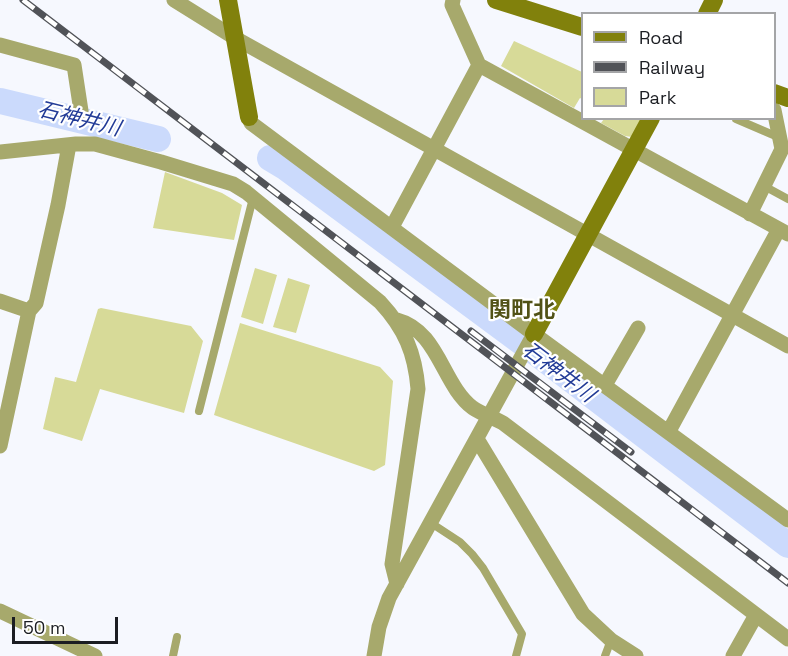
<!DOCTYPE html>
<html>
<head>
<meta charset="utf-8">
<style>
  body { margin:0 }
  #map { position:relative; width:788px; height:656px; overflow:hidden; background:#f6f8fe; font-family:"Space Grotesk",sans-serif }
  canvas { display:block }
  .legend { position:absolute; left:581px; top:12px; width:195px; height:108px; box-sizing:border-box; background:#fff; border:2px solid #a4a5a7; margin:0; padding:8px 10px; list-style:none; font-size:18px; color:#1b1d22 }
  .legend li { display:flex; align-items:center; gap:12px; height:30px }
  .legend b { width:30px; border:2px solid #a4a5a7 }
  .scale { position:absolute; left:12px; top:617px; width:106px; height:27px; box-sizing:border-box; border:3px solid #1b1d22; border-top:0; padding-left:8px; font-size:18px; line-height:21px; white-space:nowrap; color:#1b1d22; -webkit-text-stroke:4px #fff; paint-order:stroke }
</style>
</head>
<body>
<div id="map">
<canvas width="788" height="656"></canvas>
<ul class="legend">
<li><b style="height:8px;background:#81810c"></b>Road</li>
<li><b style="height:8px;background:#515358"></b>Railway</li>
<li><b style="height:16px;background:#d7da98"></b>Park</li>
</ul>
<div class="scale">50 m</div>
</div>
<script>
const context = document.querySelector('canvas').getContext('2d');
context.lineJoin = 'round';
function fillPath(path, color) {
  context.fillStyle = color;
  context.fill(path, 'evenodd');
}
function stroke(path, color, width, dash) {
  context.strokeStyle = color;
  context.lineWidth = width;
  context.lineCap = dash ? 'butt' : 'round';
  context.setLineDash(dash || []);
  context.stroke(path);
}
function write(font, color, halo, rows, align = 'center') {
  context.font = font + ' "Space Grotesk","Noto Sans JP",sans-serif';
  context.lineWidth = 4.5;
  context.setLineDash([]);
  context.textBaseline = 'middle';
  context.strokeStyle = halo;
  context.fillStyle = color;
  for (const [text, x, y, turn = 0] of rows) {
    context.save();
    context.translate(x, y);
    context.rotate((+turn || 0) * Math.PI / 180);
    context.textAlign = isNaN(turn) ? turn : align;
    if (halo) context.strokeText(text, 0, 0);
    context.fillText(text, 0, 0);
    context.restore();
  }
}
fillPath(new Path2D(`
  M514 41 582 72V99L580 98 574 108 501 66Z
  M604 119H642L632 137 625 136 601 123Z
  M165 172 222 193 242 205 234 240 153 228Z
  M255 268 277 275 263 324 241 317Z
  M288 278 310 285 296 333 273 327Z
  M101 308 191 326 203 341 184 413 100 389 82 441 43 429 55 377 76 382 98 309Z
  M240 323 380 367 393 381 385 465 374 471 214 415Z`), '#d7da98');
stroke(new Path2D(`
  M0 101 158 139
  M270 158 285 167 543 358 788 545`), '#cbdafc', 26);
stroke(new Path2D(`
  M736 119 778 137
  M764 186 788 199
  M199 411 253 198
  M431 523 460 542 472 554 483 568 522 634 516 656
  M173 656 177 637
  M605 656 611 640`), '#a7a96c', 8);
stroke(new Path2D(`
  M174 0 235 38 788 346
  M453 0 452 5 479 65 788 234
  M0 45 74 65 81 111
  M249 117 251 123 534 334 788 520
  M0 152 76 144H95L161 162 233 184 246 192 380 302C405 329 415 353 418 389L392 564 397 584
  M750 214 782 149 774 110
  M392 227 479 65
  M0 301 29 311
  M397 320C439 331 442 385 473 408 482 414 494 418 503 423L788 639
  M605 385 638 328
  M669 431 779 229
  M477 439 583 614 611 640 636 656
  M0 446 29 311 36 303 58 205 69 145
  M0 611 95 656
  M374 656 379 627 389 598 534 334
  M733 656 756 615`), '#a7a96c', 15);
stroke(new Path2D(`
  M228 0 249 117
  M496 0 582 27
  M707 14 714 0
  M774 93 788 98
  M534 334 651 118`), '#81810c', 18);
const rail = new Path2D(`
  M23 0 788 583
  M471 331 631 452`);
stroke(rail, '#515358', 7);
stroke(rail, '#fff', 4.5, [14]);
write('italic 21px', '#223b97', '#fff', [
  ["石神井川",79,120,14],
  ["石神井川",558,373,37]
]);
write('bold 22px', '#515216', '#fff', [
  ["関町北",522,311]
]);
</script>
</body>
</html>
